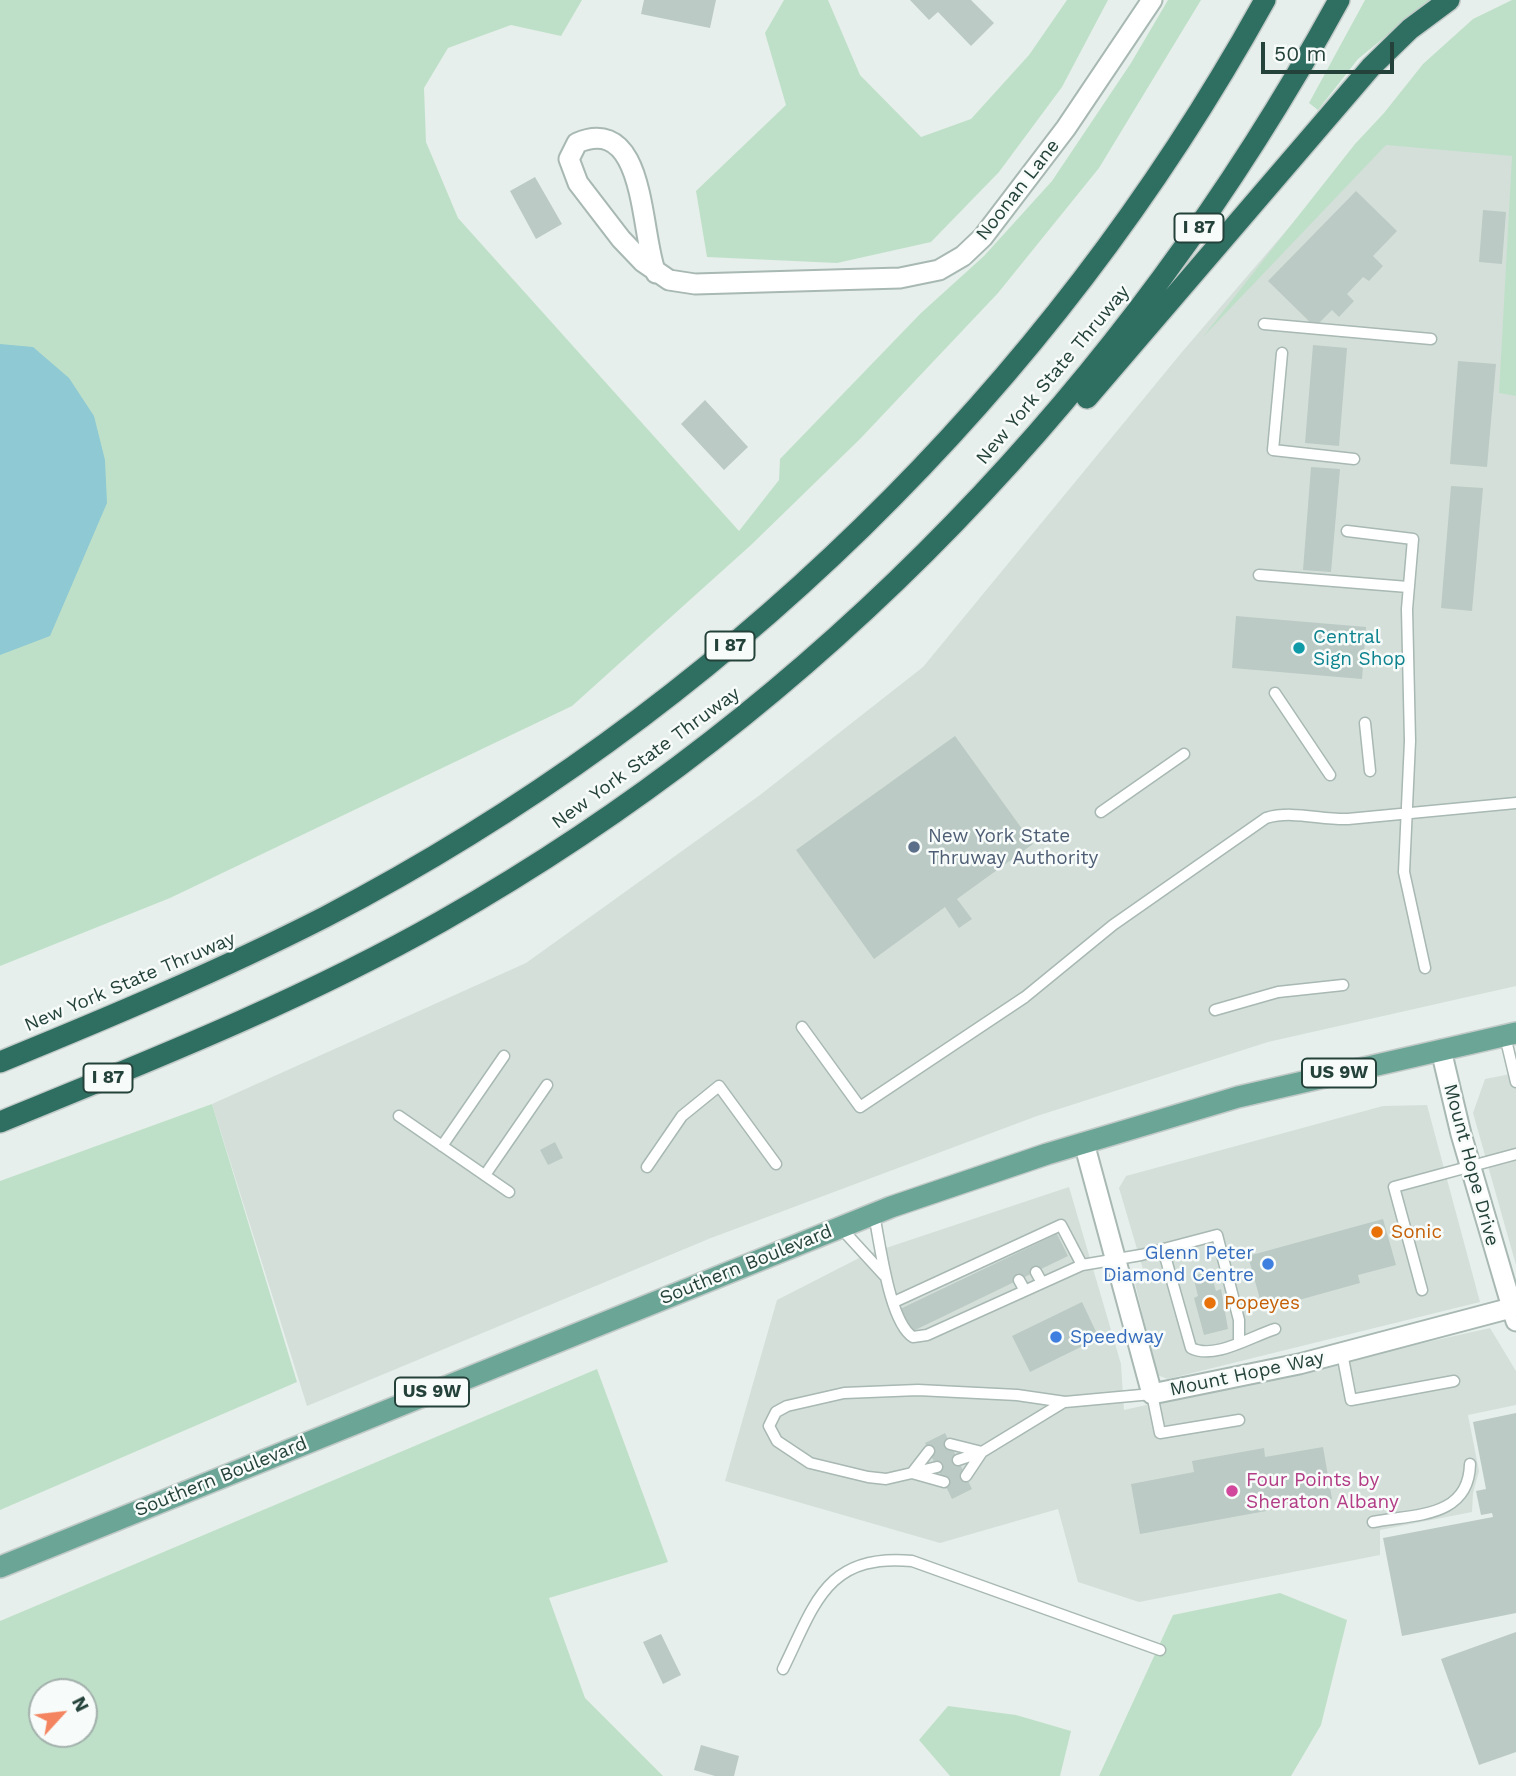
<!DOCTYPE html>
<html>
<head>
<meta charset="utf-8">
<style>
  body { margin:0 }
  #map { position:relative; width:1516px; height:1776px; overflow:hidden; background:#e6efeb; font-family:"Work Sans",sans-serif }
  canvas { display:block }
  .north { position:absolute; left:28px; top:1678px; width:70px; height:70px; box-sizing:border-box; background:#f7fbf9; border:2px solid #a3b1ad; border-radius:50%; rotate:63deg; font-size:19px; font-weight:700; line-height:28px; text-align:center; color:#24423a }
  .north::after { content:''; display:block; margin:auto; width:24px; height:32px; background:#f4845f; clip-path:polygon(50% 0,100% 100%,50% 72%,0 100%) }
  .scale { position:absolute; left:1261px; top:42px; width:133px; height:32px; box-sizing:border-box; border:4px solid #24423a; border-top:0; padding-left:9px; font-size:21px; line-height:24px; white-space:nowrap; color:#24423a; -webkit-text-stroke:5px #f7fbf9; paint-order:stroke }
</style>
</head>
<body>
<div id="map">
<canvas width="1516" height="1776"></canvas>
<div class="north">N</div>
<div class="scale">50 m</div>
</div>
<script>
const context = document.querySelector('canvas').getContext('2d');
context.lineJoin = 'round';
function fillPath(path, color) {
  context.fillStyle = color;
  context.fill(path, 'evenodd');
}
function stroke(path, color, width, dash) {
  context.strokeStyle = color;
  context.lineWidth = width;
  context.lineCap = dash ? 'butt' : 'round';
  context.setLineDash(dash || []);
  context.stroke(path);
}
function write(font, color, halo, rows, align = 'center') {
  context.font = font + ' "Work Sans",sans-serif';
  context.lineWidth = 5;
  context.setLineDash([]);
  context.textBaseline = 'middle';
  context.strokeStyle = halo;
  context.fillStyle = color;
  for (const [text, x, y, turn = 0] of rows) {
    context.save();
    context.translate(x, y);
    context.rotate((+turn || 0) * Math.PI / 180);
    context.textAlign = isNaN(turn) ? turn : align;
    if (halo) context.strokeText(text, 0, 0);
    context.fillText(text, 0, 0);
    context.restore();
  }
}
fillPath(new Path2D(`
  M1516 93V986L1268 1042 1037 1116 711 1238 307 1406 212 1104 526 963 760 795 923 667 1182 352 1340 168 1401 111Z
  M1516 1073V1265L1473 1113 1485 1079Z
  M1427 1105 1480 1302 1168 1379 1157 1375 1135 1283 1145 1276 1119 1188 1126 1176 1383 1106Z
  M1069 1187 1121 1364 1124 1410 1490 1328 1516 1371V1405L1468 1415 1479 1471 1473 1493 1472 1512 1380 1530V1555L1139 1602 1078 1582 1058 1509 940 1543 725 1481 777 1300 865 1255Z`), '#d4dfda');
fillPath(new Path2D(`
  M0 0H582L561 36 511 25 448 48 424 88 426 142 458 218 739 531 779 480 780 459 921 313 984 256 1052 181 1131 63 1168 0H1201L1099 168 998 293 860 439 751 545 572 706 170 898 0 966Z
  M784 0H828L860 75 921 137 971 119 1029 55 1067 0H1108L1062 87 999 172 931 242 837 263 707 257 696 191 786 105 765 33Z
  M1365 0H1430L1358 59 1318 110 1309 103Z
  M1512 0H1516V396L1499 393 1512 156 1386 145 1202 338 1355 144 1384 113 1423 64 1473 19Z
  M212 1104 297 1382 0 1510V1181Z
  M597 1369 668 1562 549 1598 585 1698 663 1776H0V1621ZM42 1692H84V1734H42Z
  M1280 1593 1347 1620 1321 1725 1291 1776H1099L1173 1615Z
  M948 1706 1016 1715 1071 1731 1060 1776H950L919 1740Z`), '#bfe0c8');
fillPath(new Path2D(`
  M0 344 33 347 69 378 94 416 105 460 107 503 50 636 0 655Z`), '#8ec9d4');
fillPath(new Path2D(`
  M644 0H716L710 28 641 14Z
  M910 0H971L994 23 971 46 938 12 929 20Z
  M535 177 562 224 536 239 510 191Z
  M1356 191 1397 231 1373 256 1383 266 1369 281 1363 277 1347 294 1354 301 1339 317 1332 310 1315 327 1268 281Z
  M1483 210 1506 212 1502 264 1479 262Z
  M1313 345 1347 348 1339 446 1305 443Z
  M1458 361 1496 364 1487 467 1450 464Z
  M705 400 748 447 724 470 681 424Z
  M1311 467 1340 469 1331 572 1303 570Z
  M1451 486 1483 488 1472 611 1441 608Z
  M1236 616 1366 627 1362 679 1232 668Z
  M955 736 1033 844 957 899 972 919 959 928 945 907 874 959 796 850Z
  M555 1142 563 1158 548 1165 540 1150Z
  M1383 1219 1396 1265 1358 1275 1360 1283 1263 1310 1248 1256Z
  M1057 1234 1068 1256 911 1332 900 1309Z
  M1210 1271 1216 1291 1221 1289 1228 1329 1204 1335 1194 1298 1198 1296 1193 1276Z
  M1082 1302 1099 1338 1030 1372 1012 1336Z
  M1516 1413V1613L1402 1636 1383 1538 1493 1517 1492 1513 1481 1515 1476 1491 1486 1489 1473 1422Z
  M945 1433 972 1489 952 1499 925 1443Z
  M1323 1447 1332 1499 1140 1534 1131 1484 1194 1472 1192 1461 1264 1448 1265 1457Z
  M1516 1632V1752L1479 1765 1441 1659Z
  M661 1634 681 1675 663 1684 643 1642Z
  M701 1745 739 1756 734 1776H715L694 1770Z`), '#bbcac4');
const lane = new Path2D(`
  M1264 324 1431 339
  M1282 353 1273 450 1354 459
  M1347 531 1413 539 1407 609 1410 741 1404 872 1425 968
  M1259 575 1408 587
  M1275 693 1330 775
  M1365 723 1370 771
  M1101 812 1184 754
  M1215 1010 1278 992 1343 985
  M802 1027 860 1107 1025 997 1113 925 1266 818C1293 810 1320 820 1348 819L1516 803
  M1505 1036 1516 1082
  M399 1116 509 1192
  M442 1146 504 1056
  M647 1167 682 1116 719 1086 776 1164
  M485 1175 547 1085
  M874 1215C880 1242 889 1322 913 1337L927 1335 1082 1265 1141 1255 1217 1235 1239 1320V1341
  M840 1227 884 1275
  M1163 1249 1191 1348C1214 1360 1250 1337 1275 1329
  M1036 1272 1041 1281
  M1019 1280 1024 1289
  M1422 1290 1394 1187 1516 1154
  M894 1302 1061 1225 1082 1265
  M1342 1353 1351 1400 1454 1381
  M950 1444 982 1452 958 1460
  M929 1451 912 1473 937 1467
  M966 1476 982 1452 1064 1402
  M944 1482 912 1473 886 1479 868 1477 810 1463 777 1441 769 1426 776 1412 787 1406 844 1393 918 1390 1017 1395 1065 1402 1152 1394 1160 1433 1239 1420
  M1373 1522C1415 1514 1469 1518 1470 1464
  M783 1669C815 1604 826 1553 912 1561L1160 1650`);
const street = new Path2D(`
  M656 273C640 235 647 113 577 143L569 159 578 183 621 239 643 262 669 280 695 284 900 278 939 270 963 256 983 237 1066 128 1152 0
  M1441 1050 1461 1134 1516 1321
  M1084 1143 1152 1394 1299 1364 1511 1308`);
const primary = new Path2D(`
  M0 1567 891 1207 1047 1154 1238 1097 1516 1033`);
const highway = new Path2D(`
  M1087 398 1371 67 1410 29 1449 0
  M0 1062C110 1017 219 971 325 917 720 711 1050 389 1265 0
  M0 1122C149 1061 301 1001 442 921 821 706 1130 382 1339 0`);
stroke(lane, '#a8b8b2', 13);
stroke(street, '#a8b8b2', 23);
stroke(primary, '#c2cac8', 24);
stroke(highway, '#c2cac8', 24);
stroke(lane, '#fff', 10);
stroke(street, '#fff', 19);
stroke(primary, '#6aa596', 21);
stroke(highway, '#2f6f62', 21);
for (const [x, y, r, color] of [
  [1299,648,7,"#0f9aa8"],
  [914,847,7,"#5c6f8a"],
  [1377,1232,7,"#e8710a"],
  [1268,1264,7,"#3f7fe0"],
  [1210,1303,7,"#e8710a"],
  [1056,1337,7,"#3f7fe0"],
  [1232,1491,7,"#d1479c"]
]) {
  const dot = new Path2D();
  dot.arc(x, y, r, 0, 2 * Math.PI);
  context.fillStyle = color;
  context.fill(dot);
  stroke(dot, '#f7fbf9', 2.5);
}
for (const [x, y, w] of [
  [1199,228,49],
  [730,646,49],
  [1339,1073,74],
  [108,1078,49],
  [432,1392,74]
]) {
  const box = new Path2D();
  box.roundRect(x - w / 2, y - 14.5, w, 29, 5);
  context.fillStyle = '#f7fbf9';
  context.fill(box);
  stroke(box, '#24423a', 2);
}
write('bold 18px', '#24423a', null, [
  ["I 87",1199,228],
  ["I 87",730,646],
  ["US 9W",1339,1073],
  ["I 87",108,1078],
  ["US 9W",432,1392]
]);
write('19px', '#24423a', '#f7fbf9', [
  ["Noonan Lane",1018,190,-52],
  ["New York State Thruway",1053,375,-50],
  ["New York State Thruway",646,758,-36],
  ["New York State Thruway",130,982,-23],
  ["Mount Hope Drive",1471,1165,75],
  ["Southern Boulevard",746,1265,-22],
  ["Mount Hope Way",1247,1374,-12],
  ["Southern Boulevard",221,1477,-22]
]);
write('19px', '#0d838f', '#f7fbf9', [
  ["Central",1313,637],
  ["Sign Shop",1313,659]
], 'left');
write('19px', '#4e5e75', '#f7fbf9', [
  ["New York State",928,836],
  ["Thruway Authority",928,858]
], 'left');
write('19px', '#c56008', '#f7fbf9', [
  ["Sonic",1391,1232],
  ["Popeyes",1224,1303]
], 'left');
write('19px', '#366cbe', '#f7fbf9', [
  ["Glenn Peter",1254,1253],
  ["Diamond Centre",1254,1275],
  ["Speedway",1070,1337,"left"]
], 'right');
write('19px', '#b23c85', '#f7fbf9', [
  ["Four Points by",1246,1480],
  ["Sheraton Albany",1246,1502]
], 'left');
</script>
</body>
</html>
